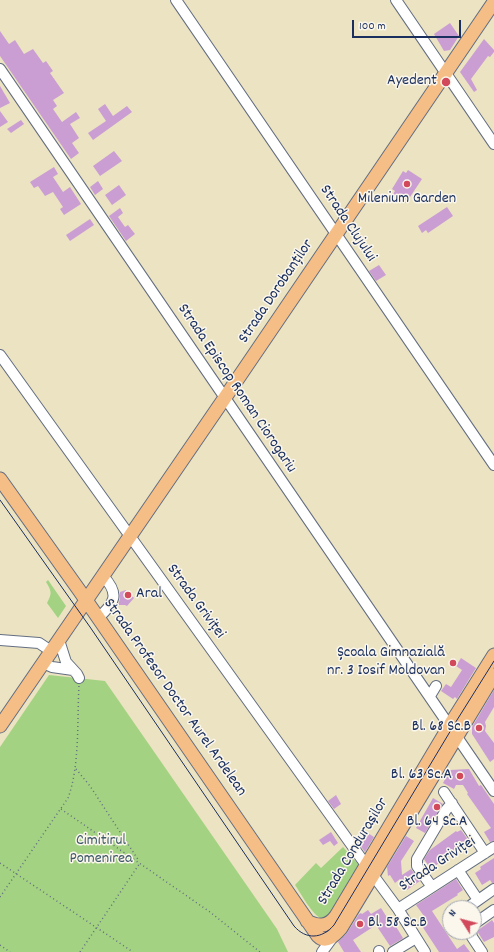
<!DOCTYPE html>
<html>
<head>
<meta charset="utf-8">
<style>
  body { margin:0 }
  #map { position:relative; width:494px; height:952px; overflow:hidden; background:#ebe3c2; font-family:Dekko,sans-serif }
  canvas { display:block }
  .north { position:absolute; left:442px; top:900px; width:40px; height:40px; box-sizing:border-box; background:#fbf7ec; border:1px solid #a1a7b3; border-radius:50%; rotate:306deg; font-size:11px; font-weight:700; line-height:16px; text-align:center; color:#1b2f5e }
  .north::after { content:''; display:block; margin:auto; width:14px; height:18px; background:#d1495b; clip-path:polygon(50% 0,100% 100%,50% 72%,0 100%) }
  .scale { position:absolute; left:352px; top:20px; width:109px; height:18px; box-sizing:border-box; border:2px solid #1b2f5e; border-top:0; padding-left:5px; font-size:12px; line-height:14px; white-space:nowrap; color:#1b2f5e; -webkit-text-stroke:3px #fbf7ec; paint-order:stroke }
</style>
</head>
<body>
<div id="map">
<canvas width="494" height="952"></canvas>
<div class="north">N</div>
<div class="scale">100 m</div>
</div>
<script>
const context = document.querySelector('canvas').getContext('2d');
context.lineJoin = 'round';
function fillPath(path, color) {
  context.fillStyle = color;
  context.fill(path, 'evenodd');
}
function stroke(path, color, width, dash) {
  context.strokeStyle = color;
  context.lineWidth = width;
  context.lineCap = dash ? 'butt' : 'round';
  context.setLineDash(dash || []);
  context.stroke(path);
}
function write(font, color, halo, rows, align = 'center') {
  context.font = font + ' Dekko,sans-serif';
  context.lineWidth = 3;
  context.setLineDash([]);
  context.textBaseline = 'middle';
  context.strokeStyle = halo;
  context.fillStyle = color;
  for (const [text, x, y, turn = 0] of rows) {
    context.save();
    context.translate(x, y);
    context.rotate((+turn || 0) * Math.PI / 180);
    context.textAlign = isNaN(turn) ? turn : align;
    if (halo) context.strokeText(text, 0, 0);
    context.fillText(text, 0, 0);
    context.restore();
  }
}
fillPath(new Path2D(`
  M48 580 66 606 58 618 47 603C52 593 52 592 46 582Z
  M49 675 105 681 277 929 288 952H0V747Z
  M343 847 359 865 329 915C326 917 324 919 321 918 313 916 300 892 295 885L316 863 321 868Z`), '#a3d382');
fillPath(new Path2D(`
  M450 23 459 36 450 50 444 51 434 34Z
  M0 31 9 44 15 40 24 54 33 49 43 63 46 61 53 71 50 73 64 93 53 100 57 106 53 109 62 122 76 112 80 118 70 124 79 138 72 143 79 153 71 159 0 56Z
  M484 39 494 50V52L490 57 488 56 471 79 477 90 474 92 460 72Z
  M0 86 10 103 0 108Z
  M105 104 113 116 127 106 132 112 93 140 88 133 106 121 98 109Z
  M0 111 8 122 0 127Z
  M21 120 24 124 11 133 7 129Z
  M114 151 122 161 100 176 93 166Z
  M54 167 58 174 53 177 63 192 70 187 81 204 64 215 60 209 63 207 53 192 45 196 38 186 34 188 30 182Z
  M408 170 422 179 406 203 393 194 395 191 392 189 403 171 406 173Z
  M98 181 103 189 95 195 90 187Z
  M119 185 126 195 112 205 105 195Z
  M447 207 453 216 428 233 426 230 422 233 418 226Z
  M120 208 123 213 118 217 125 227 128 225 135 234 126 241 109 216Z
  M90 219 94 225 70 241 66 235Z
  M379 265 386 275 376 281 369 271Z
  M126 590 134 598 127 606 125 605H118L120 599V592Z
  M461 658 476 668 457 699 455 697 453 699 441 691 446 684 451 687 462 670 456 666Z
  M494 690V707L485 722 486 726 485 731 494 743V759L490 762 472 734V727Z
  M469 769 479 786 481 785 494 804V841L490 842 484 832 491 828 467 794 468 793 463 785H456L454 789 443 783 450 770Z
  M336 795 341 804 334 809 328 801Z
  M433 798 443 804 425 833 416 828Z
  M461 830 469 841 435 866 434 865 430 868 424 859 430 850 456 831 457 832Z
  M331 832 338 843 334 846 330 841 323 845 319 840Z
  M366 832 374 837 365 852 359 844Z
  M406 836 414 841 401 861 402 875 411 869 420 881 407 890 400 879 395 883 390 875 388 876 387 867Z
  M494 858V883H492L490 880 482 885 475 873 481 869 480 867Z
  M456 879 463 890 457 894 458 895 432 911 457 949 464 944 470 952H439L420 923 422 922 420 919 424 916 416 905Z
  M381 908 393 927 395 925 403 938 402 939 390 946 376 925 353 940 361 952H344L338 942 347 933 359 914 361 913 362 914 368 910 371 914Z
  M492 920 494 923V937L484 942 477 931Z`), '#cb9ed3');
const minor = new Path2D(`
  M176 0 494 465
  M396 0 494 144
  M0 69 494 791
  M0 355 366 865
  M98 618C115 603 120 594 103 576
  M0 640 39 643 51 651
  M59 640 66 662 77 674 79 678
  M43 663 52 667 73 670
  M430 696 436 686
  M444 792 485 853
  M458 870 478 900
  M373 875 398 909 425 952
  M432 887 417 866V859L446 810 452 803
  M467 908 494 889
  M398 909 494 847
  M474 924 494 910
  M471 932 472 937 482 952
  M379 951V952
  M322 952 333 937
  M393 952 416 938`);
const major = new Path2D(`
  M0 479 79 590 318 936C326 944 335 935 341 928L494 675
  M0 726 224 399 494 2
  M307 921C318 927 328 927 336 916L450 725 494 655`);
stroke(minor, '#646e81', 12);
stroke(major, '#646e81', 15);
stroke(new Path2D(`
  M76 769 90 786 139 861
  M61 809 210 912 260 952
  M0 863 133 952
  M0 897 68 798C80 766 77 720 79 685
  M0 945 10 952
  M80 952 140 863`), '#646e81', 1.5, [1, 3]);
stroke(minor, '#fff', 10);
stroke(major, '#f6be87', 13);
stroke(new Path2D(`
  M0 500 90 627 294 926C306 940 322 939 334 925L457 720 494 661`), '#1b2f5e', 1);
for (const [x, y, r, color] of [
  [446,82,5,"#d1495b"],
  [407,184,4,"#d1495b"],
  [128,595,4,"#d1495b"],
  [453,663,4,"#d1495b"],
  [479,728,4,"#d1495b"],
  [460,776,4,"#d1495b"],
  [437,807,4,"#d1495b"],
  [360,924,4,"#d1495b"]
]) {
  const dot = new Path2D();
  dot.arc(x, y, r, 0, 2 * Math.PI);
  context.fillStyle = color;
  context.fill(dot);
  stroke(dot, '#fbf7ec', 1.5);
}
write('16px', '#1b2f5e', '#fbf7ec', [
  ["Ayedent",437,82],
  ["Milenium Garden",407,200,"center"],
  ["Aral",136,595,"left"],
  ["Școala Gimnazială",445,654],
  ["nr. 3 Iosif Moldovan",445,672],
  ["Bl. 68 Sc.B",471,728],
  ["Bl. 63 Sc.A",452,776],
  ["Bl. 64 Sc.A",437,823,"center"],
  ["Bl. 58 Sc.B",368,924,"left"]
], 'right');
write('16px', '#1b2f5e', '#fbf7ec', [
  ["Strada Clujului",347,224,56],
  ["Strada Dorobanților",277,292,-56],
  ["Strada Episcop Roman Ciorogariu",236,389,56],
  ["Strada Griviței",195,602,54],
  ["Strada Profesor Doctor Aurel Ardelean",174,698,55],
  ["Strada Condurașilor",354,852,-59],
  ["Strada Griviței",438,865,-33]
]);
write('16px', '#3d5867', '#fbf7ec', [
  ["Cimitirul",101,842],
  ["Pomenirea",101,860]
]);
</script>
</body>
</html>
